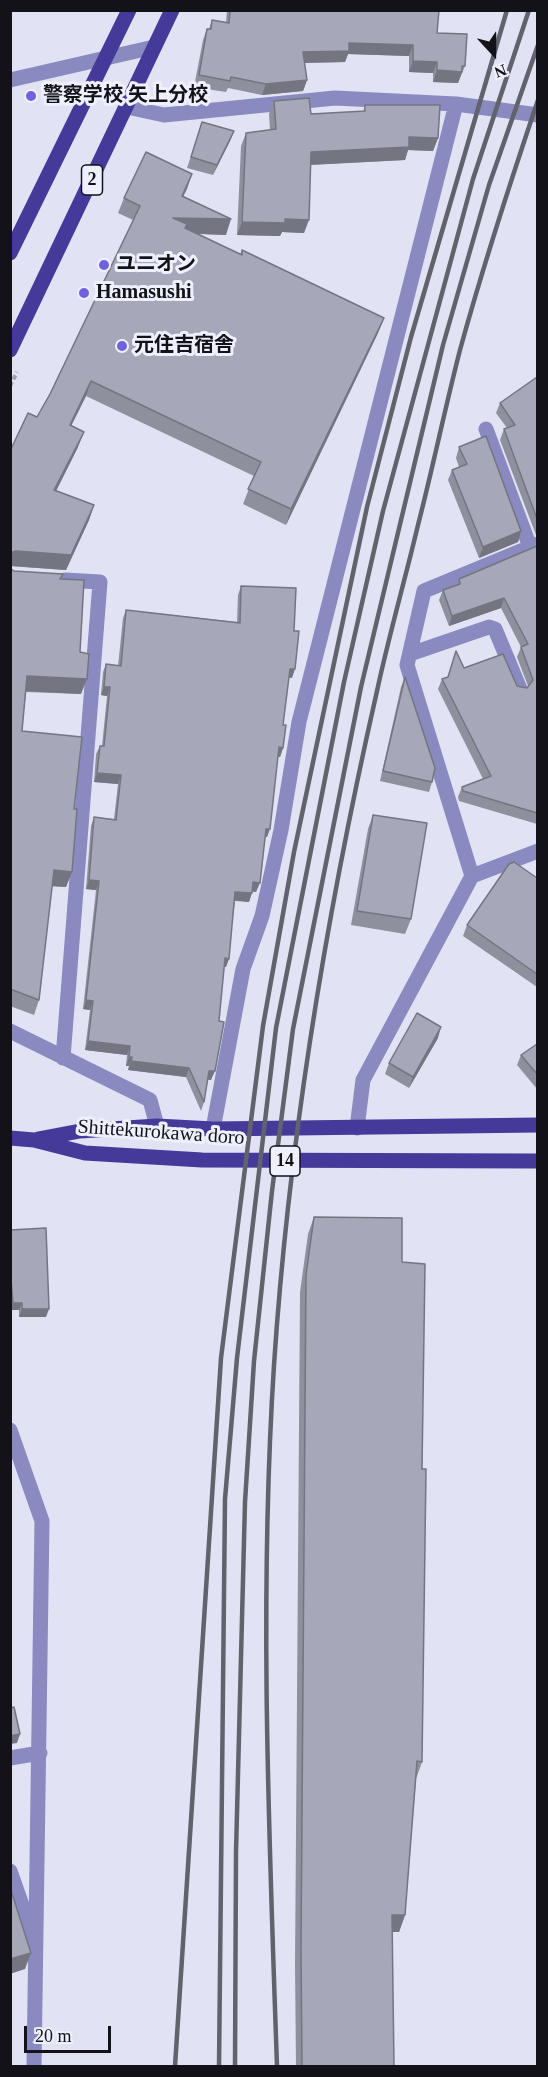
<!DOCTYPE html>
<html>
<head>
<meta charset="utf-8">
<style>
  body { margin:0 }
  #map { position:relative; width:548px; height:2077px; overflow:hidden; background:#e1e2f4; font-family:"Times New Roman",serif }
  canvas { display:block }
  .frame { position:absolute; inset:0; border:12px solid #121218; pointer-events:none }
  .north { position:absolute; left:464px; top:24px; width:60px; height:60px; -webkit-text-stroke:4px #eff0fe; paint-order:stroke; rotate:159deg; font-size:16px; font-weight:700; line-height:24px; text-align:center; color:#121218 }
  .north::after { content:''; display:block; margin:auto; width:21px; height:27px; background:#121218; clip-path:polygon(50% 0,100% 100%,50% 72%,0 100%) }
  .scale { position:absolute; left:24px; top:2026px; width:87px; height:27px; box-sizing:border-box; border:3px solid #121218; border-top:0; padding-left:8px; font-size:18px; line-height:21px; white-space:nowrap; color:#121218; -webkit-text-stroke:4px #eff0fe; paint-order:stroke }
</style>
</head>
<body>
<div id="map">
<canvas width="548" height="2077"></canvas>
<div class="frame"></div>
<div class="north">N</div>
<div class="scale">20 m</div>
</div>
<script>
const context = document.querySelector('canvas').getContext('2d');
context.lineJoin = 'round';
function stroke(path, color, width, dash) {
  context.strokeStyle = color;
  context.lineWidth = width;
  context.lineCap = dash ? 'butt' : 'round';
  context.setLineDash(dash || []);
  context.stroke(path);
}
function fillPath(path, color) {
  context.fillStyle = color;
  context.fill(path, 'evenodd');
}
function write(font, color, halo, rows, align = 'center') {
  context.font = font + ' "Times New Roman","Noto Sans JP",serif';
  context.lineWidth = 6;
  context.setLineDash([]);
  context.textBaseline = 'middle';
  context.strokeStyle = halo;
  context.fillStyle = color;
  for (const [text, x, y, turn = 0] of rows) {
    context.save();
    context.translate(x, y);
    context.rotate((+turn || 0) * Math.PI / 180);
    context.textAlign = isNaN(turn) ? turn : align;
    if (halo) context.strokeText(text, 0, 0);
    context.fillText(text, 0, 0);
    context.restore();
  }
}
stroke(new Path2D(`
  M10 386 17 372`), '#a1a1b0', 4, [4.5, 3]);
stroke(new Path2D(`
  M10 80 154 47
  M127 107 164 115 335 98 456 104 538 115
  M486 429 530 547
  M410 654 489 627 495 629 520 689
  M472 876 538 851
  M10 1031 150 1100 157 1126
  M63 1058 100 582 65 580
  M357 1128 363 1080 472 876 407 665 424 591 538 544
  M213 1129 243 969 262 916 281 830 299 722 456 104
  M10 1430 42 1521 34 2066
  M10 1758 40 1753
  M10 1871 34 1939`), '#898abf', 15);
stroke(new Path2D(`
  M10 253 129 10
  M10 350 172 10
  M10 1138 34 1140 85 1153 202 1160 538 1161
  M38 1139 80 1131 157 1126 213 1129 538 1125`), '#453a99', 15);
stroke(new Path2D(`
  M175 2066 221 1358 263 1026 294 852 367 507 411 337 507 10
  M219 2066 225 1499 237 1358 276 1028 344 682 383 511 473 179 529 10
  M235 2066 236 1852 245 1502 254 1361 272 1191 293 1029 361 687 443 345 489 185 538 45
  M277 2066C269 1833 259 1598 274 1365 289 1139 327 911 377 691 389 635 405 580 418 525 433 467 445 408 460 350 483 266 510 183 538 100`), '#62626d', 4.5);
fillPath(new Path2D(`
  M227 10H439L437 33 465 66 458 83 433 82V73L409 72V56L348 54 345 62 304 63 307 80 303 91 262 95 228 88 226 92 194 87 203 40 207 29H209L212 20 226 22Z
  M274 101 311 114 363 112 365 105 438 138 433 151 408 150 405 160 311 165 304 233 282 232 280 236 237 235 241 146 246 133 270 130 269 114Z
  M202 122 234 131 230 141 213 175 187 168Z
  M192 174 183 196 226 235 197 234 240 254 242 250 384 318 378 333 286 525 243 504 254 476 86 396 71 426 78 447 56 491 94 505 89 520 66 570 11 566 37 417 50 394 133 220 118 213 124 198Z
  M537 377V535H536L500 440 504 429 507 428 496 413 500 403Z
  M459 447 521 531 518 542 479 558 448 480 452 470 459 467 456 458Z
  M537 546V824L459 801 458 797 462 787 483 779 438 689 442 679 448 677 456 651 464 668 517 686 527 688 528 686 517 657 521 647 501 608 449 626 439 600 443 590 456 585 459 579Z
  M10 568 14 571 61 579 80 652 81 694 26 692 22 731 74 809 72 872 66 887 52 886 39 1000 34 1015 10 1006Z
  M241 586 292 678 288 677 283 725V748L280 757 278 756 267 837H265L256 892 252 891 249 902 235 901 226 967H224L211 1080H208L204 1102 201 1111 186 1077 128 1070 129 1066H126L127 1055 85 1050 90 1010 83 1009 96 890 86 889 91 826 94 817 114 819 118 784 94 782 96 754 100 746H102L107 696 101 695 103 672 106 664 118 666 123 618 126 610 237 622 238 595Z
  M405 677 432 782 429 792 380 781 401 687Z
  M373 815 411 919 405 934 351 925 368 829Z
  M537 878V987L463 936 467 925Z
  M438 1038 409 1088 385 1074 389 1063Z
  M537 1044V1089L517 1065 521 1055Z
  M314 1217 402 1262 422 1469V1762L416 1779 405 1915 399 1932H392L394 2067H296L295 1965 300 1292 308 1234Z
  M10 1230 46 1317H19V1310H10Z`), '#8f909e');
fillPath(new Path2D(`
  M349 43 413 45 409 56 348 54 345 62 299 63 303 52Z
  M413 61 437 62 433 73 409 72Z
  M437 70 462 72 458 83 433 82Z
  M307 80 303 91 262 95 266 84Z
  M234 131 230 141 213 175 217 165Z
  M409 137 438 138 433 151 408 150 405 160 306 165 311 152Z
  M192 174 187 189 176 211 182 196Z
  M173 218 231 219 226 235 184 233Z
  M285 219 309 220 304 233 282 232 280 236 237 235 242 222Z
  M384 318 378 333 286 525 291 509Z
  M91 381 86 396 64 440 70 425Z
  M84 432 78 447 49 505 54 490Z
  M94 505 89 520 66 570 10 566V553Z
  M521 531 518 542 479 558 483 547Z
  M504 598 501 608 449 626 452 616Z
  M290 669H295L292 678 286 677Z
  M27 676 87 679 81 694 22 691Z
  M104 687H110L107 696 101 695Z
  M279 747 283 748 280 757 276 756Z
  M97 773 121 775 118 784 94 782Z
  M266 829H270L267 837H263Z
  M54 870 72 872 66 887 48 886Z
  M89 880 99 881 96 890 86 889Z
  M253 882 260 883 256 892 250 891Z
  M235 892 252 893 249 902 232 900Z
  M225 958 229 959 226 967H221Z
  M86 1000 93 1001 90 1010 83 1009Z
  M441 1027 438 1038 409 1088 413 1077Z
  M88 1041 130 1046 127 1055 85 1050Z
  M129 1057H132L129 1066H126Z
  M131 1061 189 1068 186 1077 128 1070Z
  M209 1071H215L211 1080 206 1079Z
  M13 1303H22L19 1310H10Z
  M22 1309H49L46 1317H19Z
  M20 1734 17 1743 10 1744V1736Z
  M392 1915H405L399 1932H386Z
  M31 1953 25 1969 10 1974V1959Z`), '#747581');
const building = new Path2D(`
  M230 10H439L437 33 467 34 465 66H462V72L437 70V62L413 61V45L349 43V51L303 52 307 80 266 84 231 77 230 81 199 75 207 29H211L212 20 229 23Z
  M309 98 311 114 365 111V105H440L438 138 409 137V147L311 152 309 220 285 219V223L242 222 246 133 276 129 274 101Z
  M202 122 234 131 217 165 191 157Z
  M146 152 192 174 182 196 231 219 173 218 187 224 185 228 242 255V250L384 318 291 509 248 489 261 462 91 381 70 425 84 432 54 490 94 505 71 555 16 551 10 553V451L28 413 37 417 50 394 140 206 124 198Z
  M537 377V519L504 429 515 425 500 403Z
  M486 436 521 531 483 547 452 470 467 464 459 447Z
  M537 546V813L463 791 462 787 491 776 442 679 448 677 456 651 464 668 503 654 517 686 527 688 533 680 521 647 528 644 504 598 452 616 443 590 460 584 459 579Z
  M10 568 14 571 63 574 60 579 84 580 80 652 89 654 87 679 27 676 22 731 82 737 74 809H77L72 872 54 870 39 1000 10 989Z
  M241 586 296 588 294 631H299L295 669H290L283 725H286L283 748 279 747 270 829H266L260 883 253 882 252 893 235 892 229 959 225 958 219 1021 224 1022 215 1071H209L204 1102 189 1068 131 1061 132 1057H129L130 1046 88 1041 93 1001 86 1000 99 881 89 880 94 817 116 820 121 775 97 773 100 746H104L110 687H104L106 664 121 666 126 610 240 623Z
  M405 677 435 768 432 782 383 771Z
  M373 815 427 823 411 919 357 911Z
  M514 862 537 878V974L467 925 509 864Z
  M417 1013 441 1027 413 1077 389 1063Z
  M537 1044V1074L521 1055Z
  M314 1217 402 1218V1262L425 1264 422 1469H426L422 1762 417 1761 405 1915H392L394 2067H302L301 1948 306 1275Z
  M46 1228 49 1309H22V1303H13L10 1267V1230Z
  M14 1707 20 1734 10 1736V1708Z
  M10 1887 31 1953 10 1959Z`);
fillPath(building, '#a6a7b8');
stroke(building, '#747581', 1.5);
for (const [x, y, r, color] of [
  [31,96,6,"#6e63dd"],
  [104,265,6,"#6e63dd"],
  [84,293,6,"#6e63dd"],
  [122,346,6,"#6e63dd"]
]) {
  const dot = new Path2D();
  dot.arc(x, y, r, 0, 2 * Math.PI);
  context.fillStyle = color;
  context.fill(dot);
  stroke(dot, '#eff0fe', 2);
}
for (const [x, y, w] of [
  [92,180,21],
  [285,1161,30]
]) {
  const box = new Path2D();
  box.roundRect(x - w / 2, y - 15, w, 30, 4.5);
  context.fillStyle = '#eff0fe';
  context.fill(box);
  stroke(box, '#121218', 1.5);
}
write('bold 18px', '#121218', null, [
  ["2",92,180],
  ["14",285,1161]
]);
write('bold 20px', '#121218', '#eff0fe', [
  ["警察学校 矢上分校",43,96],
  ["ユニオン",116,265],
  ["Hamasushi",96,293],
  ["元住吉宿舎",134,346]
], 'left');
write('20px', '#121218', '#eff0fe', [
  ["Shittekurokawa doro",161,1133,4]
]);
</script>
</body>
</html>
